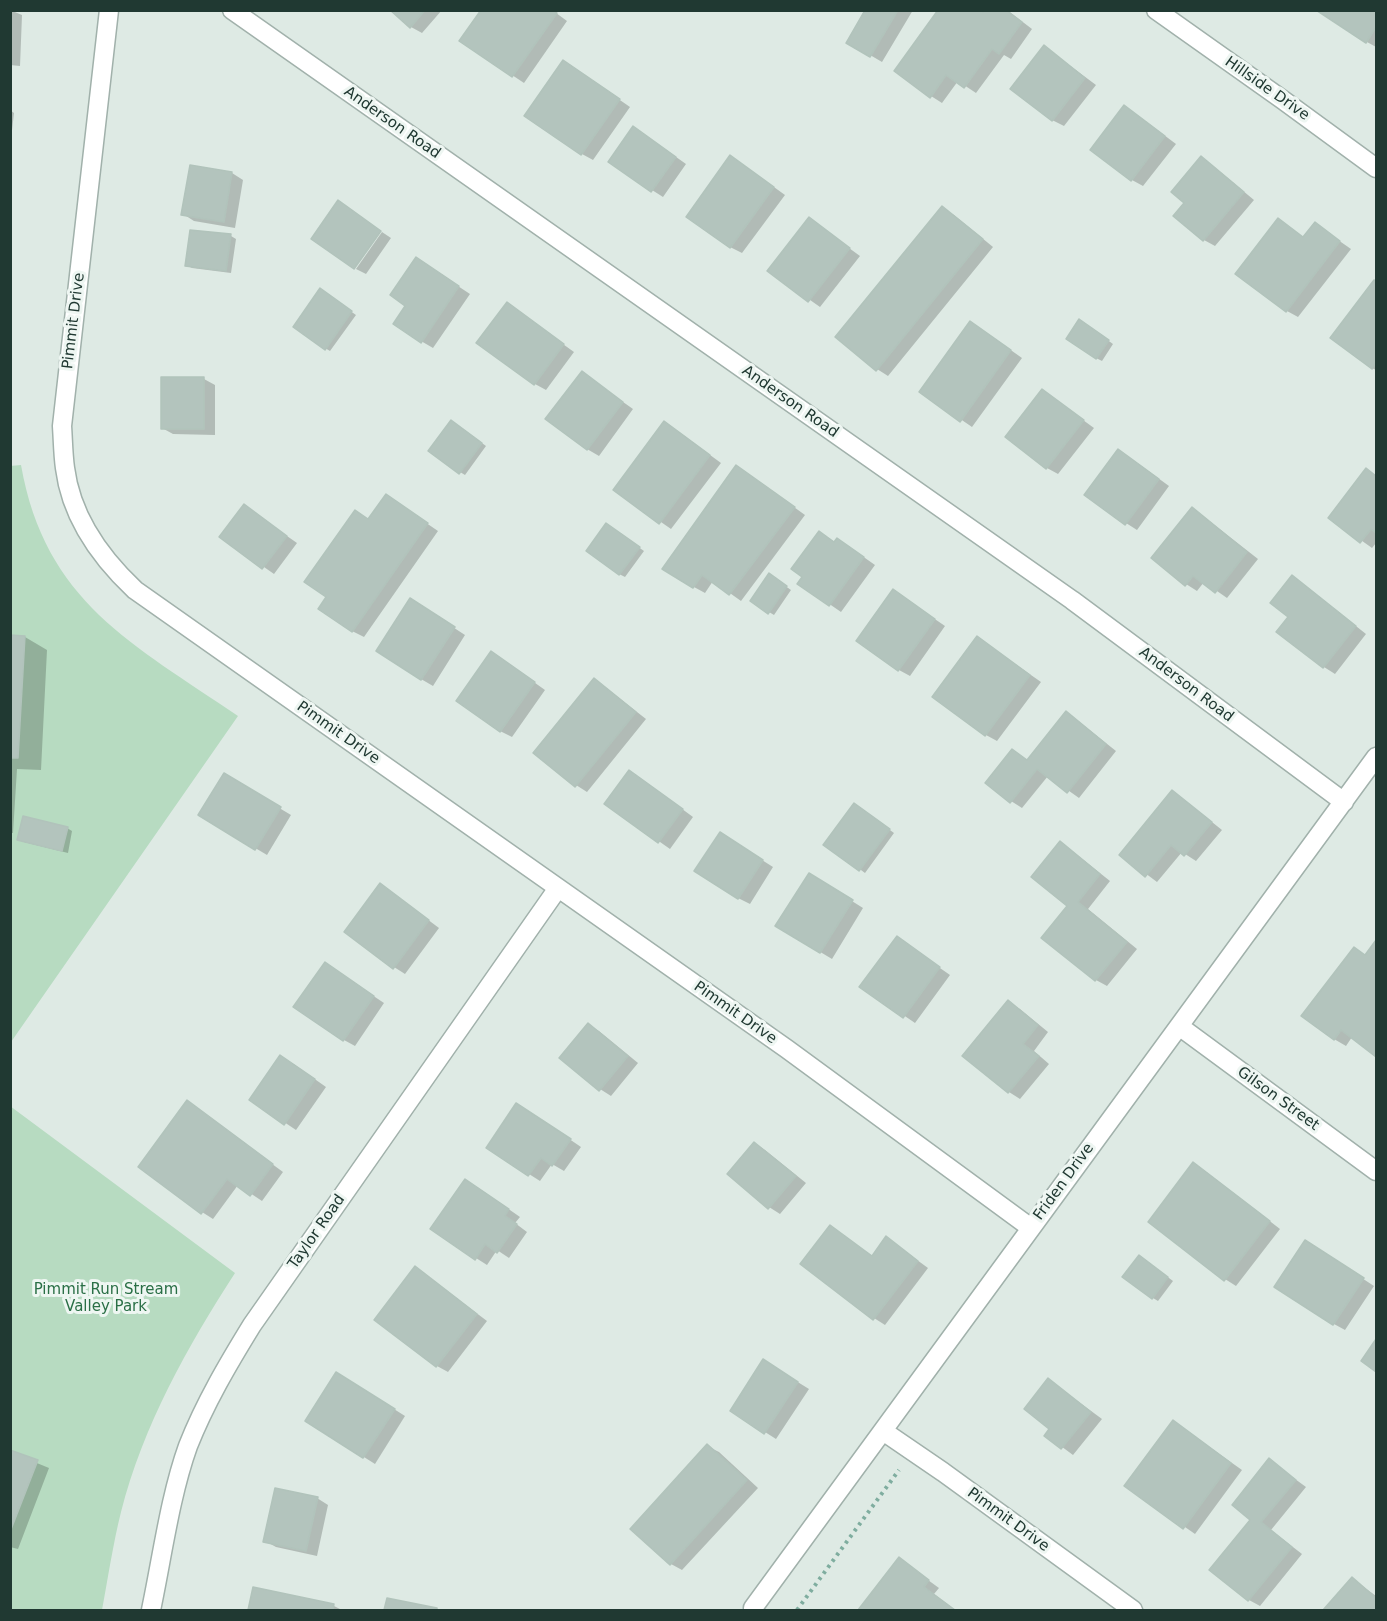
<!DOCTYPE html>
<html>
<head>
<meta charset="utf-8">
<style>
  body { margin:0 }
  #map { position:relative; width:1387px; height:1621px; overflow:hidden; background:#deeae4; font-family:"DejaVu Sans",sans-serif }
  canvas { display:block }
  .frame { position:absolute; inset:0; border:12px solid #203932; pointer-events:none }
</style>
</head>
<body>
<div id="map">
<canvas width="1387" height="1621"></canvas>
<div class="frame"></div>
</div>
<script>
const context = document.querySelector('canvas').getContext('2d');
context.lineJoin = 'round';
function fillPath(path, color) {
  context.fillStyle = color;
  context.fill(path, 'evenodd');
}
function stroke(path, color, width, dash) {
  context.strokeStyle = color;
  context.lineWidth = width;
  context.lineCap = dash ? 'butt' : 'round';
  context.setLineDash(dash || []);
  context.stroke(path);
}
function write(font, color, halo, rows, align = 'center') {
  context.font = font + ' "DejaVu Sans",sans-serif';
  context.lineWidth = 6;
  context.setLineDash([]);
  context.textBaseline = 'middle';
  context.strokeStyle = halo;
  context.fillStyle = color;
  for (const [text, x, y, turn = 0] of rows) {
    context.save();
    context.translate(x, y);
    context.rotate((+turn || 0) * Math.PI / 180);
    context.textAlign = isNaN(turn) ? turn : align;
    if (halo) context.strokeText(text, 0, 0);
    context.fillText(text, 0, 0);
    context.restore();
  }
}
fillPath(new Path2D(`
  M21 465C45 602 133 644 238 716L11 1042 10 466Z
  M10 1106 235 1273C187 1347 143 1426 121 1512 113 1544 108 1578 102 1610H11Z`), '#b7dbc1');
fillPath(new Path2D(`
  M10 10 22 15 20 66 10 65Z
  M392 10H442L422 33 411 27Z
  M552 10 567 21 524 83 461 41Z
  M867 10H913L882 62 848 42Z
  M1007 10 1032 29 1011 59 1004 55 976 93 958 81 942 103 931 96 984 13Z
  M1319 10H1376V47L1367 42Z
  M1045 47 1096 85 1064 126 1052 120Z
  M575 69 630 107 593 160 582 154Z
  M10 110 14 113 10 148Z
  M1136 114 1176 144 1143 186 1132 180Z
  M645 135 686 164 663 197 652 190Z
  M1201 158 1212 165 1254 200 1215 246 1204 240 1186 203Z
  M742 164 785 195 742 253 730 247Z
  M232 173 243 180 235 228 194 221 183 214Z
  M942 208 954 215 993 247 888 376 877 369Z
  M809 219 860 256 820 307 769 271Z
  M1278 220 1304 238 1315 224 1351 249 1298 317 1287 311Z
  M382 232 391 238 366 274 356 269Z
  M231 236 236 239 231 273 192 268 186 265Z
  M417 259 470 294 433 348 421 341 407 305Z
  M1375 282 1376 283V370L1372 368Z
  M325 293 356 315 330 351 325 348Z
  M507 304 574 352 546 390 535 384Z
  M1085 324 1113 344 1102 361 1096 358Z
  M981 329 1022 358 972 427 921 392Z
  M582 373 633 409 599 456 587 449Z
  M204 379 215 385V435L173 434 162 428Z
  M1043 391 1094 428 1058 474 1047 468Z
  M456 424 486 446 465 475 460 472Z
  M676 430 721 463 671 529 615 490Z
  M1129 457 1169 486 1137 530 1126 523Z
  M1366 470 1376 476V543L1372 548 1330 518Z
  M748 474 805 515 741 601 713 581 705 593 694 587Z
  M397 503 438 531 364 637 352 631 369 520Z
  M244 506 297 543 274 574 221 537Z
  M1192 509 1203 516 1258 559 1227 598 1204 582 1197 591 1186 584Z
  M612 528 644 551 625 577 619 574Z
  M819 533 835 542 848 546 875 565 841 612 799 583 804 576Z
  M1292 577 1303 584 1366 634 1335 674 1324 667 1290 616Z
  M774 578 791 590 774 615 769 612Z
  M904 598 945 626 910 676 899 670Z
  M422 607 465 635 433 686 421 679Z
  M10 636 25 637 47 650 41 770 17 769 13 833H10Z
  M978 638 1041 682 997 741 986 735Z
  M503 660 545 690 512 737 500 731Z
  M594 680 605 687 646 719 587 792 576 785Z
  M1066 713 1077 720 1116 751 1079 798 1048 776 1022 808 1011 801 1012 751 1028 761Z
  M224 775 291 815 267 855 200 815Z
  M640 778 693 817 670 849 606 804Z
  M1172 792 1183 799 1222 830 1196 861 1182 852 1157 882 1121 855Z
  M860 808 894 833 865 873 826 844Z
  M67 828 72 831 68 853 24 842 19 839Z
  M732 841 773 867 750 904 738 898Z
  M1060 843 1071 850 1110 881 1088 909 1137 949 1107 986 1096 980 1069 906Z
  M820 881 863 908 832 959 777 926Z
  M391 892 439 928 405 974 394 967Z
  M897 938 950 975 915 1023 861 986Z
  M1376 942V1055L1352 1037 1346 1046 1334 1039 1354 949 1366 956Z
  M336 971 384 1003 355 1046 344 1040Z
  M1008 1002 1020 1009 1048 1032 1034 1051 1049 1064 1020 1099 1009 1092 964 1056Z
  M588 1025 599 1031 638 1063 611 1096 600 1089Z
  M292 1063 326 1087 296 1130 251 1100Z
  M188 1102 283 1172 262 1201 238 1185 213 1219 202 1212Z
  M528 1111 581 1147 564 1171 552 1164 540 1181 488 1148Z
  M754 1143 765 1150 806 1183 780 1214 769 1207Z
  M1194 1164 1205 1171 1280 1229 1236 1286 1225 1279Z
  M477 1187 520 1217 515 1223 527 1232 509 1258 497 1250 487 1265 476 1258Z
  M831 1227 873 1257 887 1238 928 1268 885 1325 874 1318Z
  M1316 1248 1374 1286 1345 1330 1334 1324Z
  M1145 1260 1173 1281 1158 1301 1153 1298Z
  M426 1275 487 1321 448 1372 437 1366Z
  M775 1368 809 1389 776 1439 732 1411Z
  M348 1380 405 1416 375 1464 307 1421Z
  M1049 1380 1102 1419 1073 1455 1046 1435 1051 1429Z
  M1184 1429 1242 1470 1195 1534 1126 1486Z
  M707 1446 719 1452 758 1488 682 1570 671 1564 632 1529Z
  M10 1452 49 1468 18 1549 10 1547Z
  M1269 1460 1306 1487 1271 1530 1302 1554 1260 1606 1249 1600 1252 1519Z
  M317 1498 328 1505 317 1556 276 1547 265 1541Z
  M899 1559 939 1588 934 1594 955 1610H860Z
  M1353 1579 1376 1596V1610H1325Z
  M254 1589 334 1606 342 1610H249Z
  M388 1600 437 1610H438H386Z`), '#0003');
const building = new Path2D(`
  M390 10H425L410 28Z
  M481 10H553L557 13 512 77 459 41Z
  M865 10H898L870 57 846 43Z
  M938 10H981L983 12 984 10H1006L1022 22 999 54 992 49 964 88 946 75 930 98 894 71Z
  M1316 10H1376V27L1366 43Z
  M1044 45 1085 78 1052 121 1010 89Z
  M563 60 620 99 581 155 524 116Z
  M1124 105 1165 136 1131 181 1090 150Z
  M633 126 676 157 651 192 608 162Z
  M730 155 774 187 730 248 686 217Z
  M1201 156 1244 192 1203 241 1173 216 1184 203 1171 192Z
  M190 165 232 172 224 222 181 215Z
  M338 200 381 231 354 269 311 239Z
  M942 206 983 239 876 371 835 337Z
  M809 217 850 248 808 302 767 271Z
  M1278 218 1303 237 1315 222 1340 241 1286 312 1235 274Z
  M190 230 231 234 226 271 185 266Z
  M416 257 459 286 421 343 393 324 405 306 390 295Z
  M1374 280 1376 281V363L1372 369 1330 338Z
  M320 288 352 311 325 350 293 327Z
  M507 302 564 344 534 385 476 343Z
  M1079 319 1109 340 1096 359 1066 339Z
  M970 321 1011 350 960 422 919 392Z
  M582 371 623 402 587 450 545 419Z
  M161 377H204V429H161Z
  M1042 389 1084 420 1046 469 1005 437Z
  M451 420 482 443 459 474 428 451Z
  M664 421 710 455 659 524 613 490Z
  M1118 449 1159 479 1125 525 1084 495Z
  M736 465 795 507 729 595 702 575 693 588 662 569Z
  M1366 468 1376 476V533L1371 529 1360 543 1328 518Z
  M386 494 428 523 352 632 318 609 326 597 304 582 355 510 368 519Z
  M244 504 287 536 262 569 219 537Z
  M1192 507 1247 552 1215 593 1193 576 1185 586 1151 558Z
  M606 523 640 547 619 575 586 551Z
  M819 531 834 542 837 538 864 557 829 606 797 584 802 577 791 569Z
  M769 573 787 586 768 614 750 601Z
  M1292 575 1356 626 1323 668 1276 632 1288 617 1270 603Z
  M893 589 935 619 898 671 856 641Z
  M410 598 455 627 421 680 376 651Z
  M10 635 25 636 18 758H10Z
  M977 636 1030 675 985 736 932 697Z
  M491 651 535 682 500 732 456 701Z
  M594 678 636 712 575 787 533 753Z
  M1066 711 1106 744 1067 793 1037 769 1010 803 985 783 1012 749 1027 760Z
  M629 770 683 809 658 843 604 804Z
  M224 773 281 807 255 850 198 815Z
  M1172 790 1212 822 1184 856 1171 845 1145 877 1119 855Z
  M854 803 890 829 859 871 823 845Z
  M23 816 68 827 62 851 17 840Z
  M720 832 763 860 738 899 694 871Z
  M1060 841 1100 874 1078 902 1127 942 1095 981 1041 938 1067 906 1031 877Z
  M809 873 853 900 820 953 775 926Z
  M380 883 429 920 393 969 344 932Z
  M897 936 940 967 903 1018 859 987Z
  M1376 940V1057L1341 1030 1334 1040 1301 1016 1354 947 1365 955Z
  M325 962 374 996 343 1041 293 1007Z
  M1008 1000 1038 1025 1023 1044 1039 1056 1008 1093 962 1056Z
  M588 1023 628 1056 599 1091 559 1058Z
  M280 1055 315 1079 284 1125 249 1100Z
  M187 1100 273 1164 250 1196 227 1179 201 1214 138 1167Z
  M516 1103 571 1139 552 1166 541 1158 528 1176 486 1148Z
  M754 1142 796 1176 768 1209 727 1174Z
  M1193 1162 1270 1221 1224 1281 1148 1222Z
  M465 1179 509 1209 505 1216 517 1224 497 1253 485 1244 475 1260 430 1229Z
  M830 1225 872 1256 886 1236 918 1261 873 1320 800 1264Z
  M1305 1240 1364 1278 1333 1325 1274 1287Z
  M1139 1255 1168 1277 1152 1299 1122 1277Z
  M415 1266 477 1314 436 1367 374 1320Z
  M1376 1339V1372L1361 1361Z
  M763 1359 798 1382 764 1434 730 1411Z
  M336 1372 395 1409 363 1458 305 1421Z
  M1048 1378 1091 1412 1061 1449 1044 1436 1049 1429 1024 1409Z
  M1173 1420 1231 1463 1183 1529 1124 1486Z
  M707 1444 747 1480 670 1565 630 1529Z
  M10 1450 38 1460 10 1532Z
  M1269 1458 1296 1480 1261 1522 1292 1547 1248 1601 1209 1570 1250 1520 1232 1505Z
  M275 1488 318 1497 306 1551 263 1542Z
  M899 1557 929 1580 924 1587 955 1610H858Z
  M1352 1577 1376 1598V1610H1323Z
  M253 1587 334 1604 333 1610H248Z
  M387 1598 437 1608V1610H384Z`);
fillPath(building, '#b3c4bd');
stroke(building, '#b1c3bb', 1.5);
const minor = new Path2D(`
  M109 10 62 426C63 440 63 454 65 468 71 516 101 558 135 590L787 1049 1031 1228
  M232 10 1072 600 1344 802
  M1156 10 1283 100 1376 168
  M1179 1026 1376 1171
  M883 1431 943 1472 1133 1610
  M753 1608 1376 757
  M151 1610C162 1558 170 1496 188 1446 205 1403 228 1364 252 1325L558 888`);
stroke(minor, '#a1b1ab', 21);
stroke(new Path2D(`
  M797 1610 899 1470`), '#7fad9f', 4, [3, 4.5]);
stroke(minor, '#fff', 18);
write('15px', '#203932', '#eef6f2', [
  ["Hillside Drive",1267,89,35],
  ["Anderson Road",392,123,35],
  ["Pimmit Drive",74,321,-83],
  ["Anderson Road",790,402,35],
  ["Anderson Road",1186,685,37],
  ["Pimmit Drive",338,733,35],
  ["Pimmit Drive",735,1013,35],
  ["Gilson Street",1278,1099,36],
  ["Friden Drive",1064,1182,-54],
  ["Taylor Road",317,1232,-55],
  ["Pimmit Drive",1008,1520,36]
]);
write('15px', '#2a6f46', '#eef6f2', [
  ["Pimmit Run Stream",106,1290],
  ["Valley Park",106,1307]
]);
</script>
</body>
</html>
